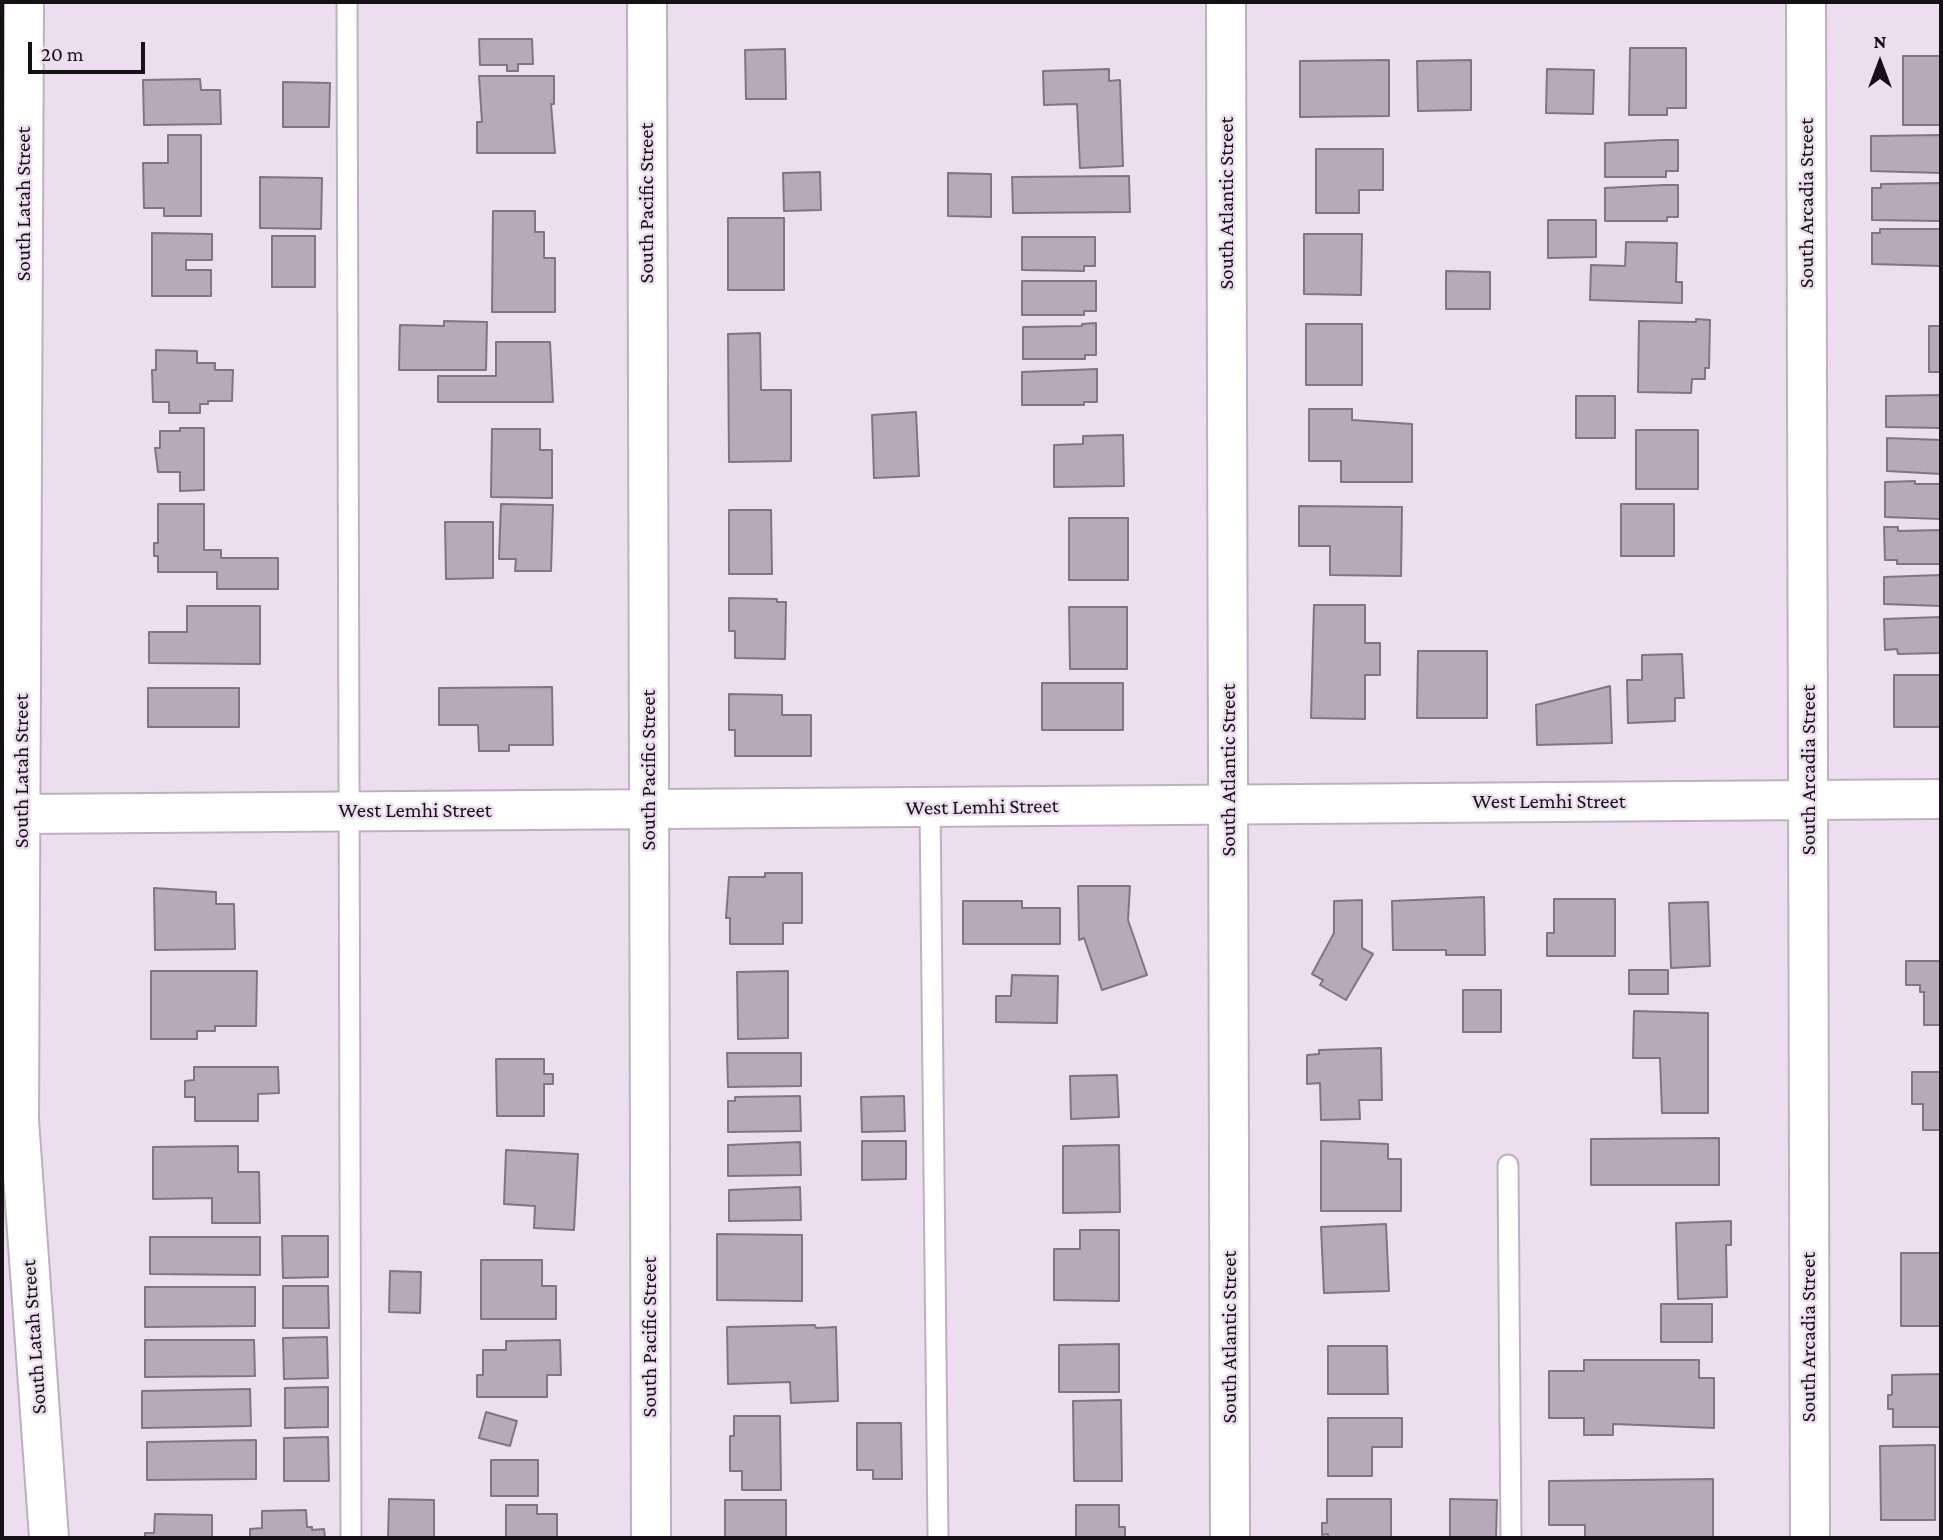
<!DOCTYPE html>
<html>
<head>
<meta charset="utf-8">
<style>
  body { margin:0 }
  #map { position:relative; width:1943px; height:1540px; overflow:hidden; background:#ecddef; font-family:"Crimson Pro",serif }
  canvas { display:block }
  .frame { position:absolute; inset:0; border:4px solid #161117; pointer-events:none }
  .north { position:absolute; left:1845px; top:28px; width:70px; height:70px; -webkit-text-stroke:5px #ecddef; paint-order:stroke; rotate:0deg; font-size:19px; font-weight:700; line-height:28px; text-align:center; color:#161117 }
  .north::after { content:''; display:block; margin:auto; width:24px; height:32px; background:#161117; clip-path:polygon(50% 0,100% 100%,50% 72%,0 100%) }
  .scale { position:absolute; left:28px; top:42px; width:117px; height:32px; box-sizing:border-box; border:4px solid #161117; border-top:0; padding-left:9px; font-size:21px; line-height:24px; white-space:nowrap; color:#161117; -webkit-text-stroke:5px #ecddef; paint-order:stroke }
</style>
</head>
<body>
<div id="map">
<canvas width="1943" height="1540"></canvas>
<div class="frame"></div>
<div class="north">N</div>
<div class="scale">20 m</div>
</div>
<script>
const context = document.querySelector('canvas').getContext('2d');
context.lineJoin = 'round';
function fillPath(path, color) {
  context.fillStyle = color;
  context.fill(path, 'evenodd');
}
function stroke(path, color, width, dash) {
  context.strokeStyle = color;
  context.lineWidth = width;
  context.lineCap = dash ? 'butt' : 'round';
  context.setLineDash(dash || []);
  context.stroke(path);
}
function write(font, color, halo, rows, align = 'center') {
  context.font = font + ' "Crimson Pro",serif';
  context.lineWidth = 5;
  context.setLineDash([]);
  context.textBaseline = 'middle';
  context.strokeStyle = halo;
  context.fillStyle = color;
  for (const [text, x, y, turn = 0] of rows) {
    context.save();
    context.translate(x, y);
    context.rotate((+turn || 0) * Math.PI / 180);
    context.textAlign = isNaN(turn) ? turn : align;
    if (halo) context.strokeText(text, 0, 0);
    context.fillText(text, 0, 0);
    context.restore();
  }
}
const building = new Path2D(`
  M479 39H532L533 64H518V71H507V65H480Z
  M1630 48H1686V108H1667V115H1629Z
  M785 49 786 99H746L745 50Z
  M1903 56H1941V125H1903Z
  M1389 60V116L1300 117V61Z
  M1471 60V110L1418 111 1417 61Z
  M1109 69V81L1120 80 1123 166 1080 168 1077 104 1044 105 1043 71Z
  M1547 69 1594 70 1593 114 1546 113Z
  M479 76H554V104H551L555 153H477V122H482Z
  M200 79 201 90H220L221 124 144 125 143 80Z
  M283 82 330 83 329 127H283Z
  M168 135H201V216H164V208H144L143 163H168Z
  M1941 135V173L1871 171V136Z
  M1663 140H1678V171H1666V177H1605V143Z
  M1316 149H1383V190H1359V213H1316Z
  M820 172 821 210 784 211 783 173Z
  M948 173 991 174V217L948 216Z
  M1129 176 1130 212 1013 213 1012 177Z
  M260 177 322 178 321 229 260 228Z
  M1941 183V221L1872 220V188H1881V184Z
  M1664 185H1678V217H1667V221H1605V188Z
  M493 211H535V232H544V258H555V312H492Z
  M728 218H784V290H728Z
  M1548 220H1596V257L1548 258Z
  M1880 229H1941V266L1872 264V233H1880Z
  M152 233 212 234V260H186V270H211V296H152Z
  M1304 234H1362L1361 295 1304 294Z
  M272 236H315V287H272Z
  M1022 237H1095V266H1084V271L1022 270Z
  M1626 242 1677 243 1676 282H1682V303L1590 300 1591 265 1625 266Z
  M1446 271 1490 272V309H1446Z
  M1022 281H1096V311H1084V315H1022Z
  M1696 319 1710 320 1709 368H1705V379H1692L1691 393 1638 392 1639 321 1696 322Z
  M444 321 487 322 486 370H399L400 325 444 326Z
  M1096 323V355H1085V359H1023V327L1082 326V324Z
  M1306 324H1362V385H1306Z
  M1929 326H1941V372H1929Z
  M760 333 761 390H791V461L729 462 728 334Z
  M496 342H550L553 402H438V376H496Z
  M156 350 197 351V363H215V370H233L232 401H208V404H200V413H169V402H153L152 370H156Z
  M1097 369V402H1084V405H1022V372Z
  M1941 395V428L1886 427V396Z
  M1576 396H1615V438H1576Z
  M1309 409H1352V420L1412 424V482H1341V461H1309Z
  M916 412 919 476 874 478 872 415Z
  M180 428H204V490L180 491V472H158L155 448H160V431H180Z
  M492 429H540V450H552V498L491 497Z
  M1636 430H1698V489H1636Z
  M1123 435 1124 486 1054 487V445L1083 444V436Z
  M1887 438 1941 440V474L1887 471Z
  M1915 481V484H1941V519L1885 517V482Z
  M158 504H204V550H221V558H278V589H217V572H158V556H154V543H158Z
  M501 504 553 505 551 571H515L516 559H499Z
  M1621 504H1674V556H1621Z
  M1299 506 1402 507 1401 576 1330 575V546H1299Z
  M729 510H771L772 574H729Z
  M1069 518H1128V580H1069Z
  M445 522H493V578L446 579Z
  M1884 527H1898V531L1941 530V564H1897V560H1885Z
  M1941 575V606L1884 604V577Z
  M729 598 777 599V602H786L785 659 735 658V631H729Z
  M1314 605H1365V643H1380V675H1365V719L1311 718Z
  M187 606H260V664L149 663V632H187Z
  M1069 607H1127V669H1070Z
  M1941 617V653L1898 654 1897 649 1885 650 1884 619Z
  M1418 651H1487V718H1417Z
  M1682 654 1684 698H1675V721L1628 723 1627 680H1642V655Z
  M1894 675H1941V727H1894Z
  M1042 683H1123V730H1042Z
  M1610 686 1612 743 1537 745 1536 705Z
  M552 687 553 745H509V751H479L478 725H439V688Z
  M148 688H239V727H148Z
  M729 694 782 695V715H811V756H735V730H729Z
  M765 873H802V923H783V944H730V918H726L729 877H765Z
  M1078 886H1130L1128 920 1147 975 1102 990 1084 938 1079 940Z
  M154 888 216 892V904H234L235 949 155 950Z
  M1484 897 1485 955H1446V950H1393L1392 901Z
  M1554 899H1615V956H1547V933H1554Z
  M1362 900V948L1373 954 1346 1000 1320 985 1323 980 1312 974 1334 933V901Z
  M963 901H1022V908H1060V944H963Z
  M1708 902 1710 966 1671 968 1669 903Z
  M1906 961H1941V1025H1924V992H1920V985H1906Z
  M1629 970H1668V994H1629Z
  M151 971H257L256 1026H215V1031H197V1039H151Z
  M788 971V1038L738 1039 737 972Z
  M1012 975 1058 976 1057 1023 996 1022V996H1011Z
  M1463 990H1501V1032H1463Z
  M1634 1011 1708 1013V1113H1662L1660 1058H1633Z
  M1381 1048 1382 1100H1359L1360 1119 1321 1120 1320 1083 1307 1084V1055L1319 1054V1050Z
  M727 1053H801V1086L728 1087Z
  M496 1059H544V1074H553V1084H544V1116H497Z
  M194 1067H278L279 1093 258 1094V1121H195V1097H185V1081L194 1080Z
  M1912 1072H1941V1130H1923V1104H1912Z
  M1117 1075 1119 1117 1071 1119 1070 1076Z
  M800 1096 801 1131 728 1132V1101H735V1097Z
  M904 1096 905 1131 862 1132 861 1097Z
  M1719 1138V1185H1591V1139Z
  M862 1141H906V1179L862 1180Z
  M1321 1141 1388 1144V1159H1401V1211H1321Z
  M800 1142 801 1175 728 1176V1145Z
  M1119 1145 1120 1212 1063 1213V1146Z
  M238 1146V1172H259L260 1223H212V1198L153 1199V1147Z
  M506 1150 578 1154 574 1230 534 1228 535 1206 504 1204Z
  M800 1187 801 1220 729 1221V1190Z
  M1731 1221V1245H1726L1727 1297 1678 1299 1676 1223Z
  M1386 1224 1389 1291 1324 1293 1321 1227Z
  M1080 1230H1119V1301L1054 1300V1249H1080Z
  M717 1234 802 1235V1301L717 1300Z
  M282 1236H328V1277L283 1278Z
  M150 1237H260V1275L150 1274Z
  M1901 1253H1941V1326H1901Z
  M481 1260H542V1286H556V1319H481Z
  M390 1271 421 1272 420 1313 389 1312Z
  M283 1286H328L329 1328H283Z
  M145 1287H255V1326L145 1327Z
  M1661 1304H1712V1342H1661Z
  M815 1325 816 1328 836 1327 838 1401 791 1403 790 1382 728 1384 727 1327Z
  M327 1337 328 1378 284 1379 283 1338Z
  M145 1340H254L255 1376 145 1377Z
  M560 1340 561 1375H547V1397H477V1375H483V1350H506V1341Z
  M1119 1344V1392H1059V1345Z
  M1328 1346H1387L1388 1394H1328Z
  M1584 1360H1699V1378H1714V1428L1613 1424V1435H1584V1418H1549V1371H1584Z
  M1941 1374 1940 1427H1893V1409H1888V1395H1892V1375Z
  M328 1387V1427L285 1428V1388Z
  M250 1389 251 1426 142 1428V1391Z
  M1121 1400 1122 1481H1074L1073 1401Z
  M486 1412 517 1421 510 1446 479 1438Z
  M734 1416H780L781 1490H742V1471H730V1436H734Z
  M1328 1418H1402V1447H1372V1476H1328Z
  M857 1423H901L902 1479H873V1470H857Z
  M328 1437 329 1481H284V1438Z
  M256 1440V1479L147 1480V1442Z
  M1935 1445V1520H1881L1880 1446Z
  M491 1460H538V1496H491Z
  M1713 1479V1538H1585V1525H1549V1481Z
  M389 1499 434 1500V1538H388Z
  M1327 1499H1391V1538H1328V1534L1322 1535V1523H1327Z
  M1450 1499 1497 1500 1496 1538H1450Z
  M725 1500H786V1538H725Z
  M506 1505H537V1514H557V1538H506Z
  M1076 1505H1119V1527H1125V1538H1076Z
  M306 1510 307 1527H312V1530L324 1529 325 1538H250V1529L262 1528V1511Z
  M155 1514 212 1515V1538H145V1533H154Z`);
fillPath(building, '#b7a9ba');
stroke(building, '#817484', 2);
const lane = new Path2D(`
  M347 2 351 1538
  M930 807 938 1538
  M1508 1165 1511 1538`);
const street = new Path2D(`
  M24 2 19 1120 49 1538
  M647 2 651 1538
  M1226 2 1230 1538
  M1806 2 1810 1538
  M22 814 1941 799`);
stroke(lane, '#beb0c1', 23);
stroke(street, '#beb0c1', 42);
stroke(lane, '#fff', 19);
stroke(street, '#fff', 38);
write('21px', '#161117', '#ecddef', [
  ["South Pacific Street",647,203,-90],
  ["South Atlantic Street",1227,203,-90],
  ["South Arcadia Street",1807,203,-90],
  ["South Latah Street",24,204,-90],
  ["South Pacific Street",649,770,-90],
  ["South Atlantic Street",1229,770,-90],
  ["South Arcadia Street",1809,770,-90],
  ["South Latah Street",22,771,-90],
  ["West Lemhi Street",1549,802],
  ["West Lemhi Street",982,807,-1],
  ["West Lemhi Street",415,811],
  ["South Latah Street",34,1337,-94],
  ["South Pacific Street",650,1337,-90],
  ["South Atlantic Street",1230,1337,-90],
  ["South Arcadia Street",1809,1337,-90]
]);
</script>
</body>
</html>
